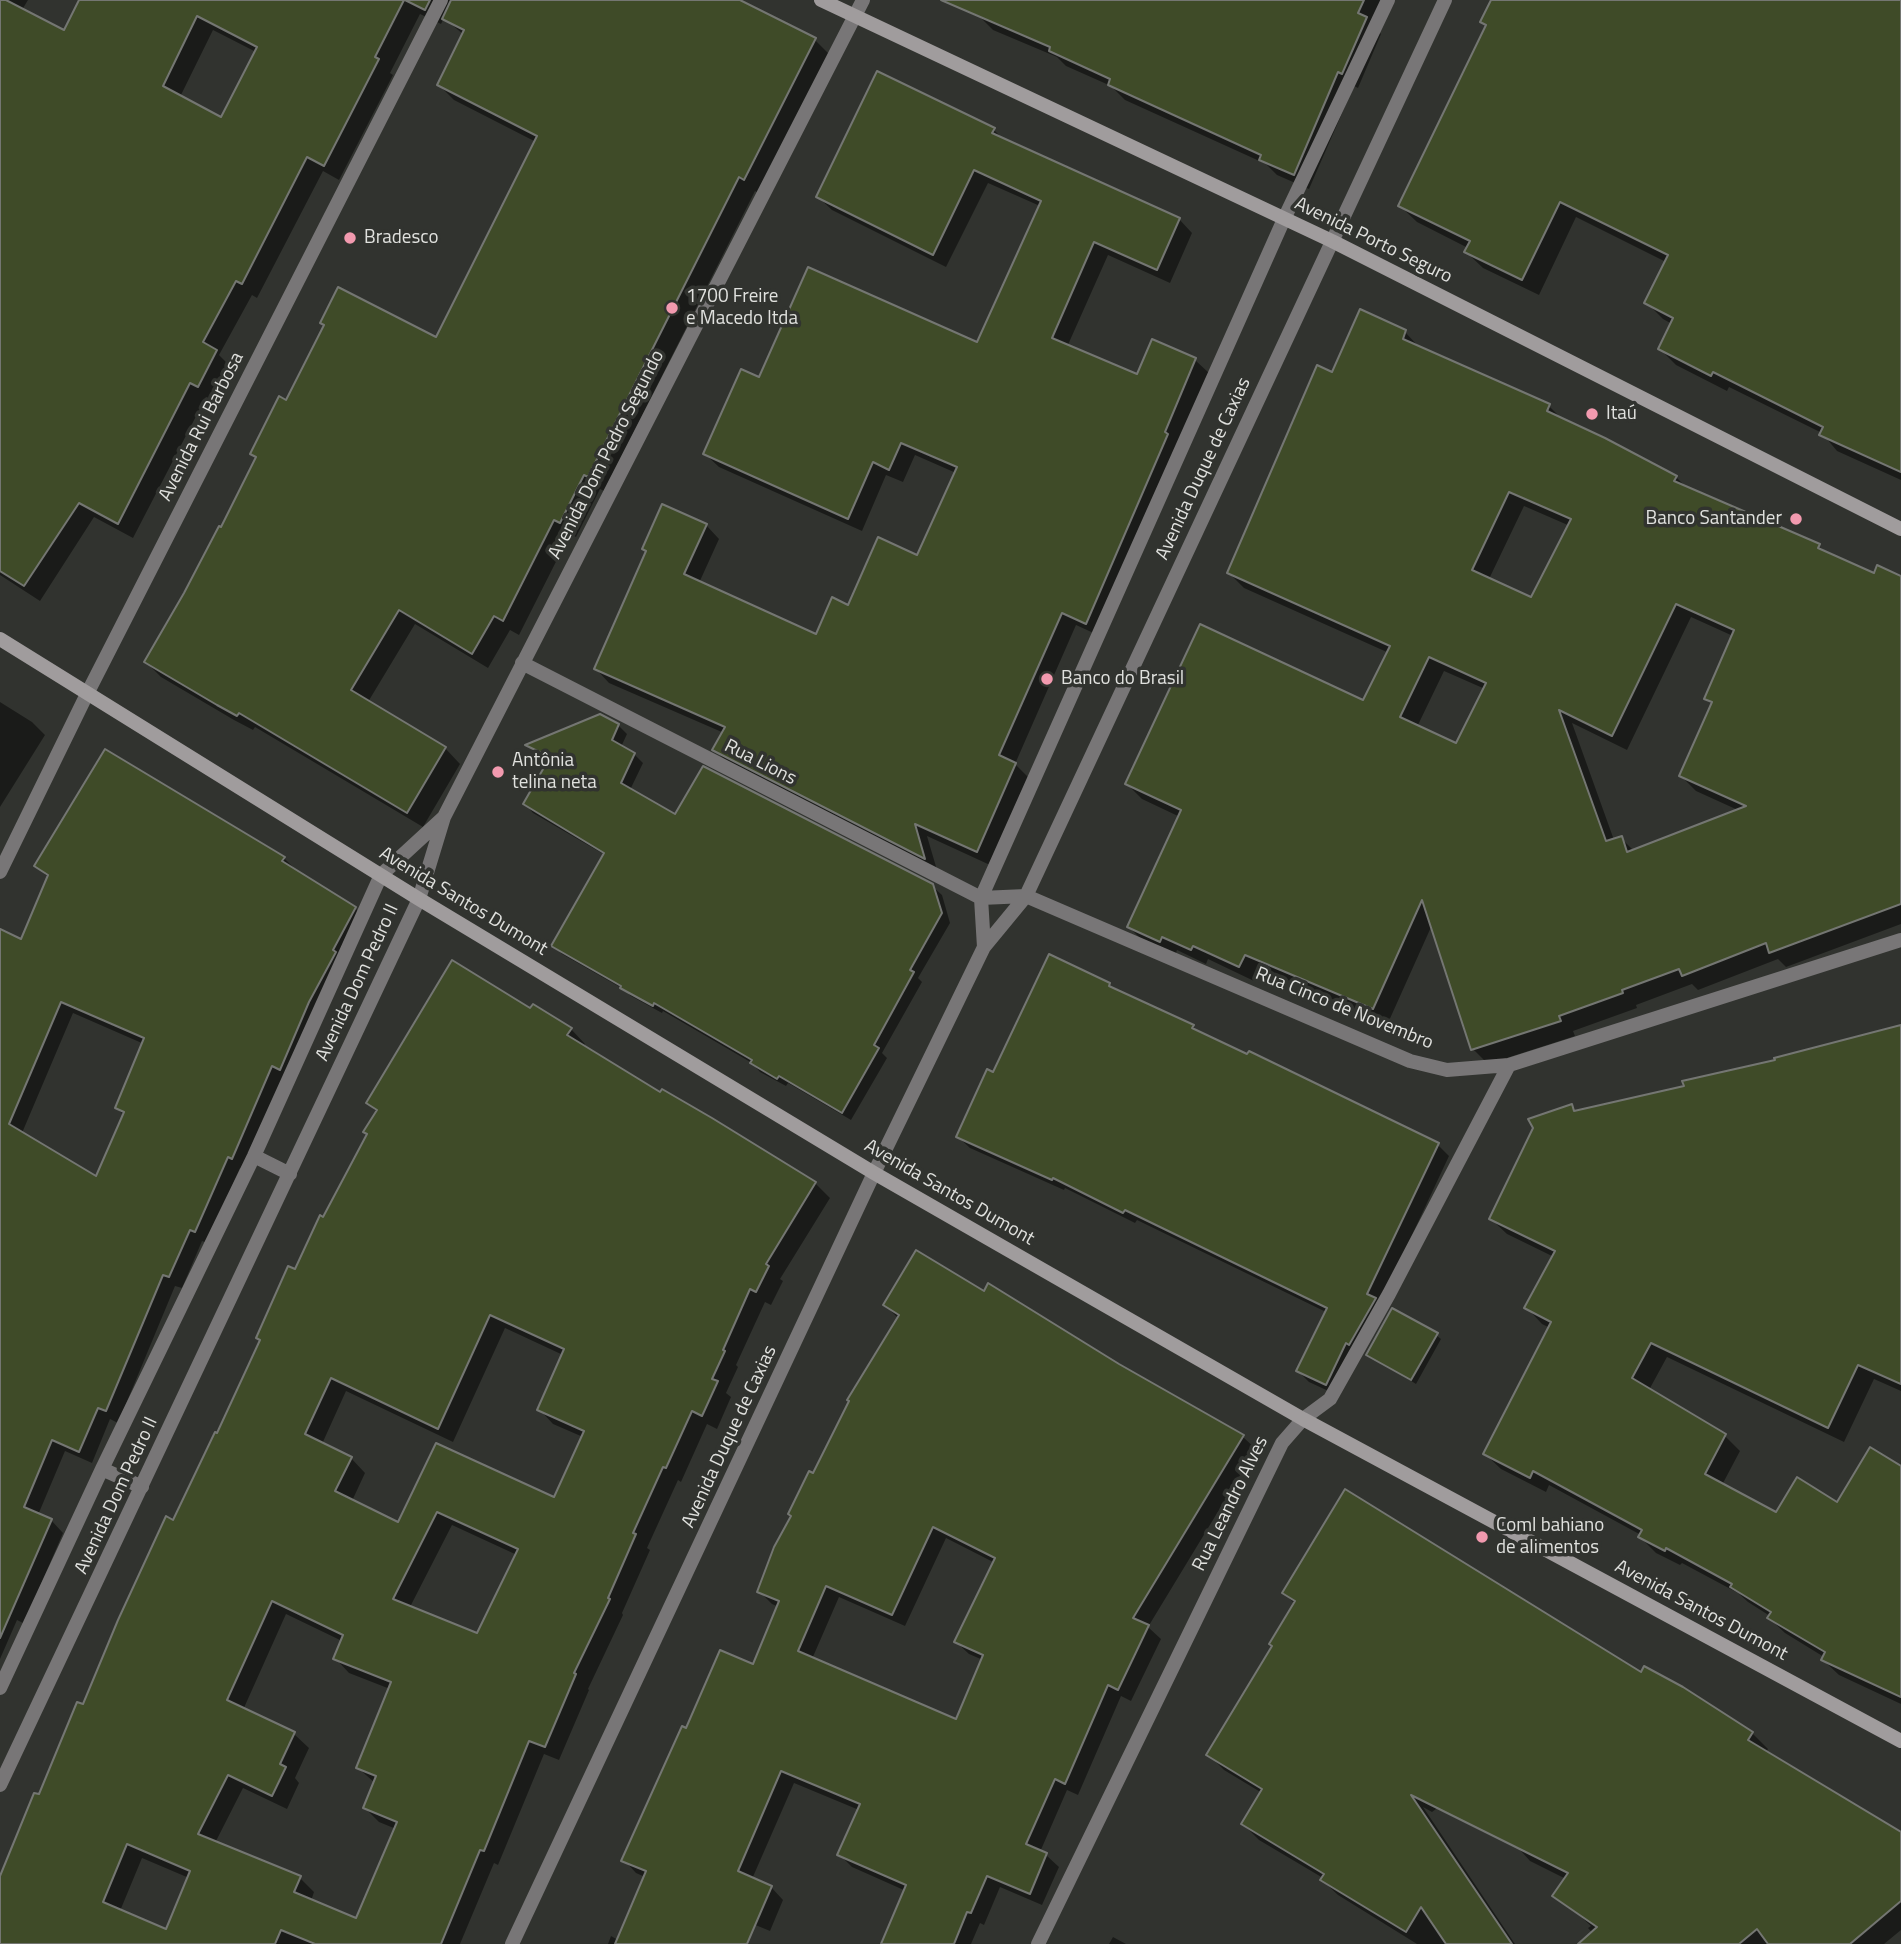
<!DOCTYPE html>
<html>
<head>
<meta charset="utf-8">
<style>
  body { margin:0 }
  canvas { display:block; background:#31332f }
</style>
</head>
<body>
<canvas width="1901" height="1944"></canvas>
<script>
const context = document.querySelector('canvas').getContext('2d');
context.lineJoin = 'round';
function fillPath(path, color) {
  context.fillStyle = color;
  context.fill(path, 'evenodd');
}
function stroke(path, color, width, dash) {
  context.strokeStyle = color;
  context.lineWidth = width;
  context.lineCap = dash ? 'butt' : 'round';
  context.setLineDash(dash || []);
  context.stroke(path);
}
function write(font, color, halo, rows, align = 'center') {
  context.font = font + ' "Titillium Web",sans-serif';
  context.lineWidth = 7;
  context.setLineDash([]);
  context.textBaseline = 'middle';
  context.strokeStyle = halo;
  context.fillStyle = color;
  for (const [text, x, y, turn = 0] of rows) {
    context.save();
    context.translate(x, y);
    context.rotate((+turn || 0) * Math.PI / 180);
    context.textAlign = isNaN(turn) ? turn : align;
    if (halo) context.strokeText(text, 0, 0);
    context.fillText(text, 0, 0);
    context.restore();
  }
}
fillPath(new Path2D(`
  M0 0H28L22 10 65 32 81 0H736L815 40 830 55 760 194 755 191 604 491 600 489 576 537 570 534 519 635 510 630 488 668 415 624 368 702 445 748 460 764 423 827 255 727 253 730 234 720 161 677 146 662 222 529 257 458 252 454 287 402 436 339 536 142 454 100 439 85 464 35 444 18 441 24 420 14 390 73 393 75 339 180 323 171 257 298 252 295 219 355 231 367 214 401 206 397 133 538 94 517 40 601 0 575ZM213 30 256 52 222 119 180 97Z
  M983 0H1390L1377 30 1381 34 1358 88 1354 86 1309 189 1277 175 1266 164 1125 100 1111 86 1066 66 1057 57 993 30 977 14Z
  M1493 0H1901V480L1837 451 1822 433 1729 387 1727 391 1676 365 1660 349 1672 324 1663 319 1646 302 1666 262 1576 217 1539 295 1483 268 1466 252 1468 248 1417 222 1400 206 1487 27 1482 22Z
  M994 130 1004 140 1179 219 1192 233 1170 283 1108 255 1067 347 1138 376 1195 360 1209 373 1100 636 1076 625 1015 764 1029 778 990 865 927 836 937 870 728 763 714 749 724 733 609 683 596 669 706 525 719 539 699 583 817 636 849 607 918 557 956 473 915 455 903 482 886 475 862 531 719 467 705 454 760 380 978 345 1040 206 988 183 946 267 832 210 818 197Z
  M1405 332 1420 348 1549 406 1564 421 1676 477 1687 488 1819 546 1826 553 1874 575 1901 578V924L1786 967 1778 959 1698 990 1692 984 1636 1005 1637 1008 1573 1031 1575 1036 1488 1064 1473 1049 1432 925 1388 1023 1260 968 1254 981 1208 959 1206 964 1177 950 1175 956 1144 942 1129 927 1180 817 1142 799 1127 784 1364 702 1389 653 1244 588 1229 573 1333 374ZM1524 506 1570 526 1532 599 1489 579ZM1691 617 1733 636 1706 698 1713 705 1681 776 1696 791 1740 811 1634 851 1621 838 1614 840 1572 723 1627 750ZM1444 671 1485 689 1456 745 1417 727Z
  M0 702 32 722 45 735 0 807Z
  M618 725 627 734 621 747 634 754 643 763 630 790 676 816 932 886 942 895 950 923 918 978 922 982 882 1053 887 1058 851 1120 788 1083 786 1086 760 1072 752 1063 663 1011 662 1013 631 996 625 990 562 954 553 945 605 855 533 813 525 804 550 760 536 753 528 746Z
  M284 858 296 870 355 908 367 920 245 1170 240 1168 207 1243 202 1241 182 1288 175 1286 118 1423 110 1419 92 1463 65 1451 38 1515 51 1520 63 1533 38 1591 29 1626 17 1620 0 1659V931L22 941 49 878 36 866ZM73 1013 144 1044 117 1108 124 1116 97 1179 22 1133Z
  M1109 985 1116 991 1193 1026 1199 1033 1438 1145 1449 1156 1337 1395 1309 1382 1298 1371 1326 1312 1137 1220 1135 1223 1065 1188 1064 1190 970 1148 958 1137 994 1074Z
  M531 1010 571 1029 585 1044 583 1047 661 1094 711 1119 815 1183 830 1198 780 1279 783 1281 771 1305 765 1302 736 1365 738 1367 726 1393 731 1397 717 1429 707 1424 681 1482 678 1480 647 1548 650 1550 622 1613 623 1615 588 1689 589 1690 559 1760 544 1754 498 1865 494 1863 460 1944H0V1891L39 1797 218 1436 296 1271 369 1135 377 1112 368 1103ZM505 1328 563 1355 539 1409 553 1424 583 1437 555 1499 437 1445 399 1524 352 1501 365 1473 351 1458 322 1444 346 1391 453 1442ZM452 1525 517 1555 478 1636 410 1607ZM286 1614 342 1641 335 1658 349 1673 390 1689 358 1768 375 1783 365 1808 379 1822 396 1829 357 1920 311 1901 314 1892 300 1878 215 1843 243 1788 287 1809 299 1783 295 1778 309 1748 294 1734 243 1710ZM142 1858 189 1878 167 1931 120 1911Z
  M1901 1024V1391L1874 1379 1844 1442 1667 1357 1649 1390 1725 1436 1740 1451 1722 1485 1776 1515 1838 1504 1901 1468V1704L1839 1675 1823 1660 1824 1657 1785 1633 1769 1618 1770 1616 1748 1602 1738 1593 1682 1563 1680 1565 1656 1553 1640 1537 1641 1535 1549 1485 1546 1492 1501 1469 1485 1454 1550 1328 1542 1324 1527 1308 1554 1257 1507 1234 1491 1219 1571 1106 1577 1112 1686 1087 1685 1082 1848 1042 1900 1027Z
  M984 1294 1118 1365 1243 1437 1256 1449 1148 1627 1161 1639 1131 1701 1121 1696 1078 1795 1067 1790 1040 1852 1046 1855 1059 1867 1042 1905 1000 1887 984 1925 980 1923 971 1944H883L906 1891 852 1867 840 1855 859 1810 794 1783 752 1879 771 1887 783 1900 770 1931 753 1924 744 1944H608L611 1936 618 1940 645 1877 636 1873 624 1860 687 1731 754 1667 779 1607 772 1604 759 1591 814 1475 898 1318 885 1305ZM946 1538 995 1563 956 1642 969 1654 983 1660 957 1721 812 1659 839 1597 905 1626Z
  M1436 1335 1441 1339 1416 1384 1368 1354Z
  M1284 1593 1641 1674 1682 1689 1752 1733 1768 1749 1766 1753 1901 1832V1930L1884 1944H1602L1588 1928 1591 1926 1568 1905 1566 1879 1530 1861 1464 1788 1432 1812 1423 1807 1515 1944H1417L1338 1895 1322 1880 1323 1878 1259 1840 1243 1824 1262 1793 1224 1770 1208 1754 1274 1646 1295 1604Z
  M1113 1937 1126 1944H1109Z`), '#0007');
const building = new Path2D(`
  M0 0H6L64 30 79 0H404L375 57 379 59 324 166 307 157 242 284 236 281 203 342 217 350 198 387 190 383 118 524 79 503 24 586 0 571ZM197 16 257 47 221 117 163 86Z
  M405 0H430L425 10Z
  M451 0H740L816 38 744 180 739 177 588 477 584 475 560 523 554 520 503 621 494 616 472 654 399 610 351 690 446 747 407 813 239 713 237 716 217 705 144 662 184 593 219 526 221 527 256 457 250 454 279 396 286 400 324 325 320 323 338 287 436 337 537 136 437 85 464 30 442 19Z
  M941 0H1364L1358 13 1367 17 1342 74 1338 72 1294 175 1259 160 1261 155 1108 85 1110 79 1049 51 1050 47Z
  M1491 0H1901V472L1819 435 1823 427 1713 372 1711 376 1658 349 1673 318 1644 303 1668 255 1560 202 1522 280 1464 252 1470 241 1398 206 1486 25 1480 22Z
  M877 71 995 128 992 133 1180 218 1157 270 1094 242 1052 338 1137 374 1152 339 1196 358 1165 432 1168 434 1086 624 1062 613 999 755 1016 763 977 852 915 824 925 859 712 750 725 727 594 669 646 551 642 549 662 504 707 524 684 574 816 634 832 597 848 605 878 537 917 555 957 467 901 443 889 470 873 462 848 519 703 454 741 369 759 377 808 267 977 342 1041 201 974 170 933 255 816 197Z
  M1360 309 1406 330 1403 339 1550 404 1547 411 1605 438 1677 476 1674 481 1820 544 1818 548 1874 573 1877 565 1901 576V904L1769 953 1766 943 1682 976 1679 969 1622 990 1623 993 1559 1016 1561 1021 1471 1050 1422 900 1373 1009 1245 955 1239 967 1193 946 1191 950 1162 937 1160 942 1127 927 1181 810 1125 784 1200 624 1363 700 1390 646 1227 573 1317 365 1332 372ZM1509 492 1571 519 1531 597 1472 570ZM1676 604 1734 630 1704 699 1712 702 1679 776 1746 806 1627 852 1622 836 1606 841 1559 710 1612 736ZM1429 657 1486 683 1456 743 1400 717Z
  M600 714 619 724 612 740 635 753 621 783 675 814 703 766 933 884 942 913 910 970 914 972 874 1045 879 1048 842 1113 779 1076 777 1079 750 1063 752 1060 654 1003 653 1006 620 988 621 986 551 946 604 853 523 804 550 757 525 745Z
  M105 749 285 857 282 861 356 907 333 950 336 952 309 1002 280 1070 272 1066 232 1159 228 1157 195 1232 190 1230 169 1277 163 1275 106 1411 98 1408 79 1452 52 1440 24 1507 52 1519 0 1638V929L21 939 48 875 34 866ZM61 1002 144 1038 115 1108 124 1112 96 1176 9 1124Z
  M1049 954 1110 983 1109 986 1194 1025 1192 1028 1247 1054 1249 1051 1439 1143 1367 1294 1376 1298 1349 1345 1346 1343 1326 1385 1296 1371 1327 1308 1125 1210 1123 1213 1053 1178 1052 1180 956 1137 987 1069 993 1072Z
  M452 960 530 1008 533 1004 572 1028 567 1035 660 1092 662 1089 712 1118 816 1182 766 1264 769 1266 756 1292 750 1289 723 1350 725 1351 712 1379 718 1381 702 1416 692 1411 666 1468 663 1467 633 1533 636 1534 608 1598 610 1599 574 1673 576 1674 545 1747 529 1741 484 1851 480 1850 441 1944H315L281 1930 275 1944H0V1876L34 1793 39 1794 77 1702 83 1704 118 1620 166 1516 173 1520 215 1432 217 1433 260 1340 256 1338 288 1266 295 1269 320 1215 323 1217 367 1134 363 1132 377 1110 366 1103ZM490 1315 564 1349 537 1410 584 1431 554 1497 436 1443 398 1522 335 1491 352 1457 305 1434 331 1378 438 1429ZM437 1512 518 1549 477 1633 393 1599ZM272 1601 343 1635 333 1659 391 1682 356 1768 376 1776 363 1808 397 1822 356 1918 294 1892 301 1876 198 1834 228 1775 272 1796 286 1767 280 1764 295 1732 227 1700ZM127 1844 190 1871 166 1929 103 1902Z
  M1901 1025V1384L1858 1365 1828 1428 1651 1343 1632 1378 1726 1434 1705 1474 1776 1512 1797 1477 1837 1502 1870 1447 1901 1466V1697L1821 1660 1825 1652 1767 1618 1771 1612 1730 1587 1732 1584 1666 1548 1665 1551 1638 1537 1642 1530 1533 1471 1530 1478 1483 1454 1551 1322 1524 1308 1555 1251 1489 1219 1533 1128 1528 1119 1572 1104 1574 1111 1684 1086 1682 1081 1775 1060 1774 1058Z
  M916 1250 984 1291 988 1283 1119 1364 1244 1435 1133 1618 1149 1625 1118 1690 1108 1685 1065 1784 1055 1779 1026 1844 1047 1853 1030 1894 987 1876 971 1913 967 1912 954 1944H881L906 1885 837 1855 860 1804 781 1771 738 1871 772 1886 747 1944H615L646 1871 621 1861 682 1726 686 1728 720 1650 753 1664 779 1601 757 1592 774 1547 791 1516 788 1514 809 1471 813 1473 849 1401 847 1400 899 1315 883 1305ZM933 1527 995 1558 954 1642 983 1655 956 1719 798 1651 826 1586 892 1615Z
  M1392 1308 1438 1333 1411 1380 1366 1355Z
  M1345 1489 1641 1672 1644 1666 1683 1687 1753 1732 1748 1740 1901 1832V1901L1850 1944H1768L1757 1929 1739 1944H1578L1597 1927 1552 1896 1568 1873 1411 1795 1512 1944H1446L1421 1907 1406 1932 1320 1880 1324 1874 1241 1824 1262 1789 1206 1755 1272 1646 1269 1644 1295 1601 1282 1593Z`);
fillPath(building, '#3f4b28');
stroke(building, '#747672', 2);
stroke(new Path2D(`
  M522 663 981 898
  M0 872 88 692 441 0
  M981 898 1026 896 1410 1061 1447 1070 1509 1065 1901 940
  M984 947 981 898 1284 219 1388 0
  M254 1156 290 1174
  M102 1469 142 1487
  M0 1688 102 1469 254 1156 381 875 443 818
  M0 1785 419 899 444 817 863 0
  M512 1944 874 1173 984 947 1026 896 1445 0
  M1038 1944 1282 1443 1303 1419 1330 1399 1389 1294 1509 1065`), '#787677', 14);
stroke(new Path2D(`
  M821 0 1332 241 1901 529
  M0 639 419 899 874 1173 1303 1419 1901 1741`), '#a09c9d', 14);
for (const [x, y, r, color] of [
  [350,238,7,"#f29aaf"],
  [672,308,7,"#f29aaf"],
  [1592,414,7,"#f29aaf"],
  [1796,519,7,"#f29aaf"],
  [1047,679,7,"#f29aaf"],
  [498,772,7,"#f29aaf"],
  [1482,1537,7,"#f29aaf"]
]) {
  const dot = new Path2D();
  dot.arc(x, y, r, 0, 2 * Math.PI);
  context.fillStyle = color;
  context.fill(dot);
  stroke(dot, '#31332f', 2.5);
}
write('19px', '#e0e1de', '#31332f', [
  ["Bradesco",364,238],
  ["1700 Freire",686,297],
  ["e Macedo ltda",686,319],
  ["Itaú",1606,414],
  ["Banco Santander",1782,519,"right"],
  ["Banco do Brasil",1061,679],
  ["Antônia",512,761],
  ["telina neta",512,783],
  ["Coml bahiano",1496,1526],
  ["de alimentos",1496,1548]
], 'left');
write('19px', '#e0e1de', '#31332f', [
  ["Avenida Porto Seguro",1373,241,26],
  ["Avenida Rui Barbosa",202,427,-63],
  ["Avenida Dom Pedro Segundo",607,455,-63],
  ["Avenida Duque de Caxias",1204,469,-65],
  ["Rua Lions",760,763,27],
  ["Avenida Santos Dumont",463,902,31],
  ["Avenida Dom Pedro II",358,983,-65],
  ["Rua Cinco de Novembro",1344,1009,22],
  ["Avenida Santos Dumont",949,1193,30],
  ["Avenida Duque de Caxias",730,1437,-65],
  ["Avenida Dom Pedro II",117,1496,-65],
  ["Rua Leandro Alves",1231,1504,-64],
  ["Avenida Santos Dumont",1701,1611,28]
]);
</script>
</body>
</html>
